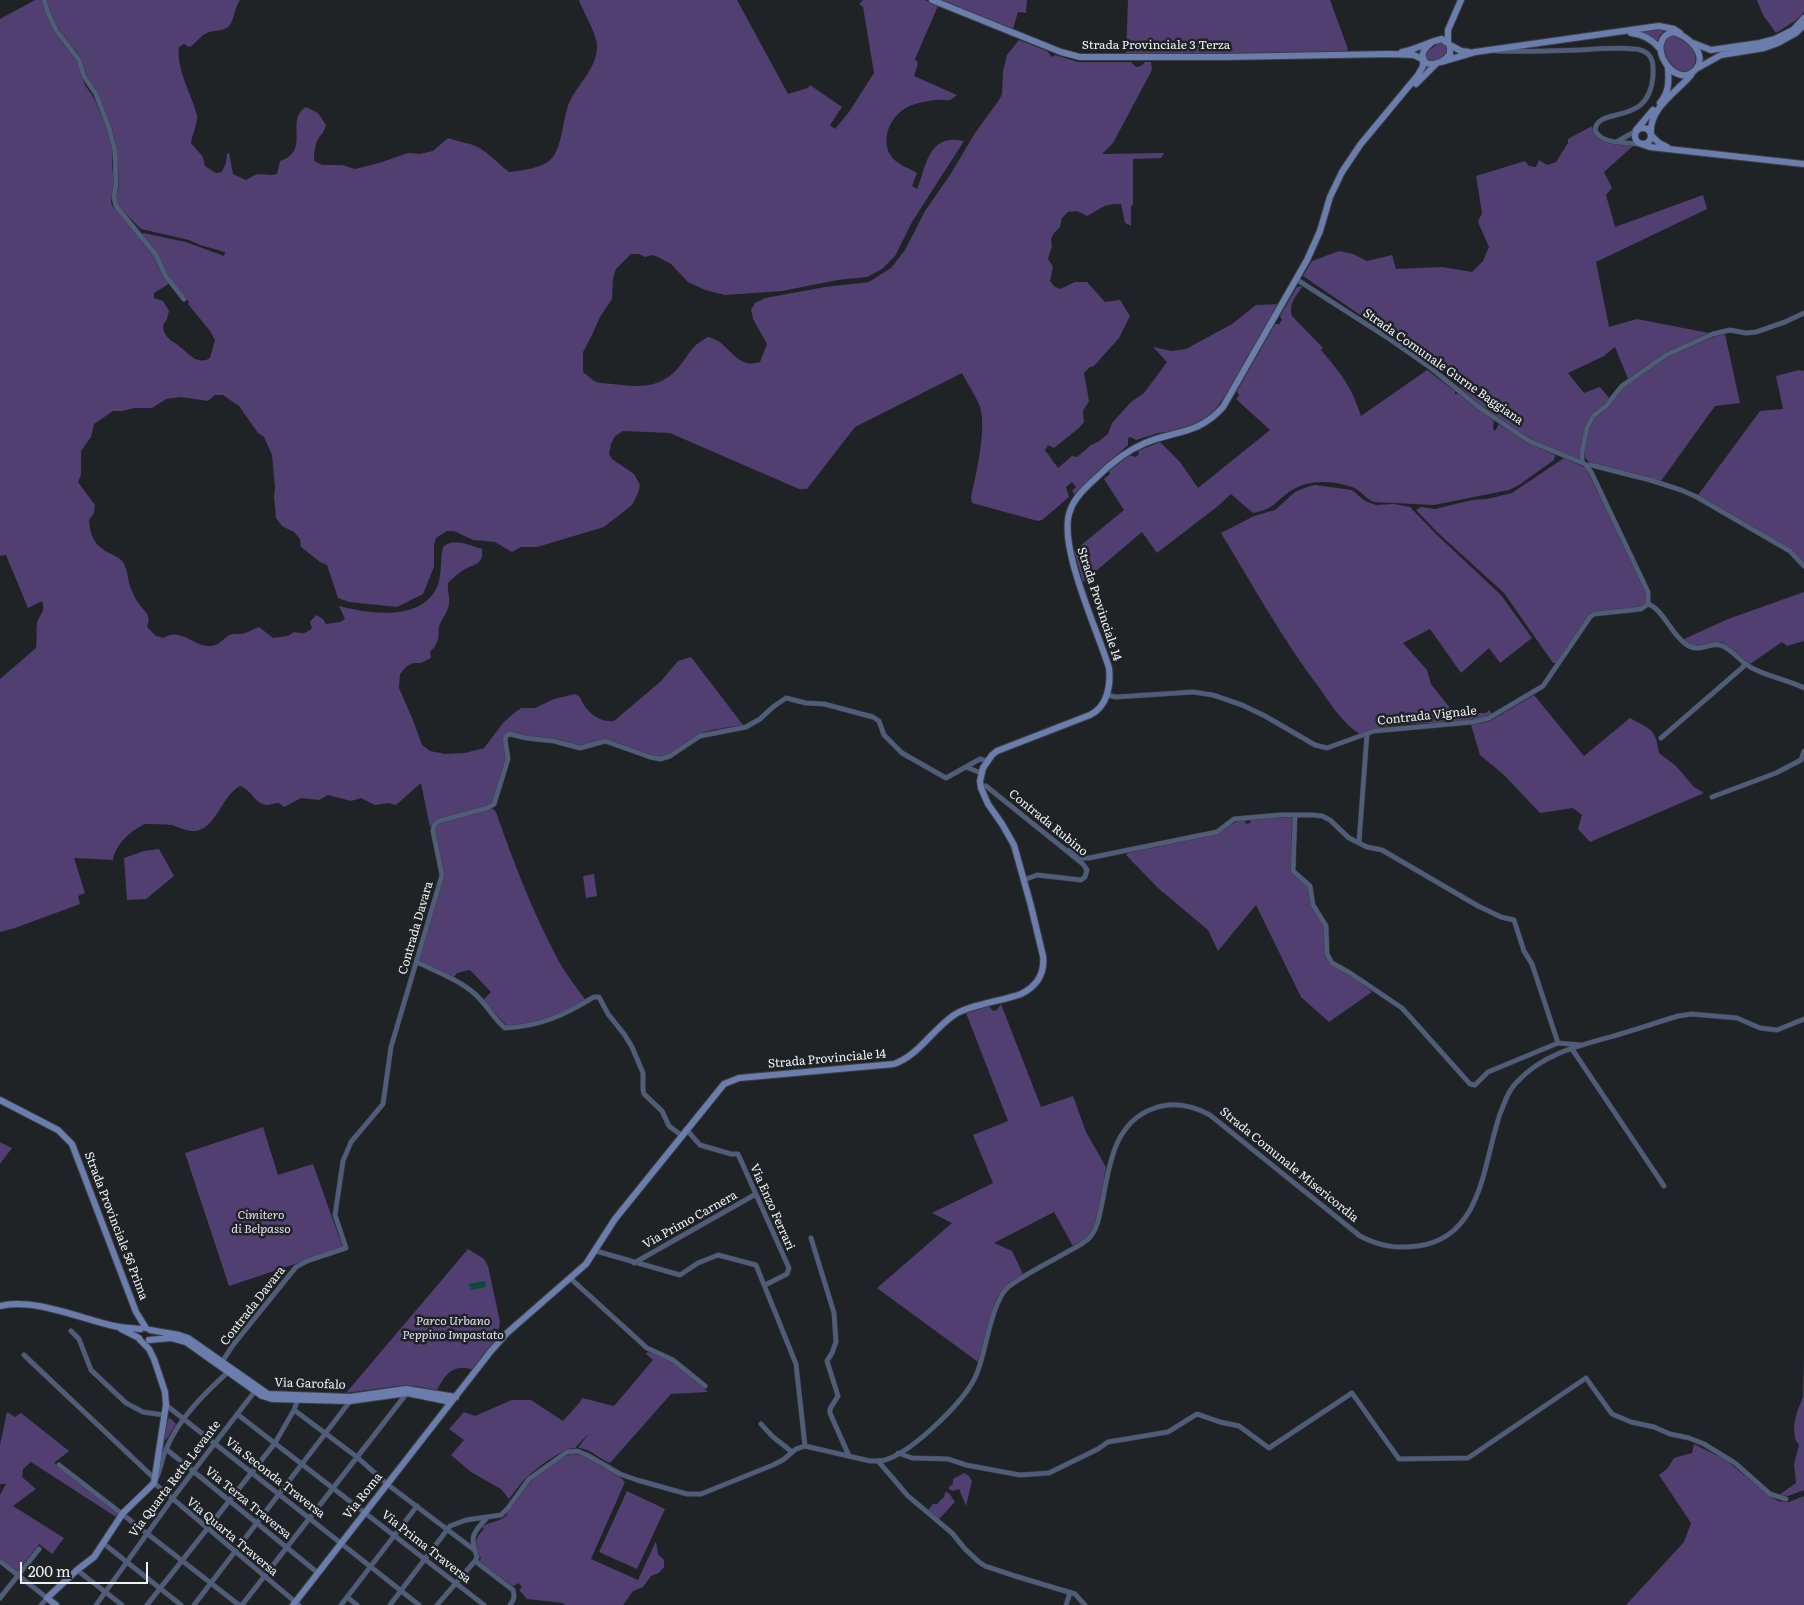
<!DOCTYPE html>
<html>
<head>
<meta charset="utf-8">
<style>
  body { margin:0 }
  #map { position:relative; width:1804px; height:1605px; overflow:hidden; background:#1f2326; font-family:Literata,serif }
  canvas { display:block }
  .scale { position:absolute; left:20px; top:1562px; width:128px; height:22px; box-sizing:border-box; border:2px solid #eff2f4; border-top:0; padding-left:6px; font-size:15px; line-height:18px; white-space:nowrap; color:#eff2f4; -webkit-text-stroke:4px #1f2326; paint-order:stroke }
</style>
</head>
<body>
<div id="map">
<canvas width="1804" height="1605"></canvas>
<div class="scale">200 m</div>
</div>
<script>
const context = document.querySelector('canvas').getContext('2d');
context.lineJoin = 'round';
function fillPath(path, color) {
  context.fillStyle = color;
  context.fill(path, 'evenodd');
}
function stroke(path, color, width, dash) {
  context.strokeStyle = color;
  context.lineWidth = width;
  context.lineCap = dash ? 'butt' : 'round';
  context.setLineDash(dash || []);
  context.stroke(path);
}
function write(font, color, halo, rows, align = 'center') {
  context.font = font + ' Literata,serif';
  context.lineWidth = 5;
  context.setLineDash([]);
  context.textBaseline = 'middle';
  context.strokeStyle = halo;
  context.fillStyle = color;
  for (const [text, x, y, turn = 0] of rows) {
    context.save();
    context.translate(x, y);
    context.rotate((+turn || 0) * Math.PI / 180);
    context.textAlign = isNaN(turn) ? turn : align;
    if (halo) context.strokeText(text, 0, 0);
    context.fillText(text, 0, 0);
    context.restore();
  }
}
fillPath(new Path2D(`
  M35 0H42L48 17 55 30 76 57 85 85 94 98 110 136 113 151 112 164 114 184 111 202 113 207 129 222 155 255 169 282 167 285 154 293V298L163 301 169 311 167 319 163 325C163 337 171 340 179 346 188 353 197 366 210 358L215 340 210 331 188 304 189 302 166 275 157 255 143 237V233L186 242 224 256 225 252 200 245 189 240 141 229 120 208 116 201 119 184 115 139 98 94 89 82 84 67 78 54 59 30 50 14 46 0H240C235 7 235 15 231 23 226 33 213 29 205 34 199 37 196 44 189 47L184 44 179 47C176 70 192 94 197 116 198 121 192 136 191 143L203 157 205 166 216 173 222 172 226 163 227 154 229 153 233 174 246 180 257 174 272 175 277 174 280 161C312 151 284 120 306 107L318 113 326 125C324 131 324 132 320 136 315 142 314 153 314 161L322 165H342L355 169 379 163 408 153 420 154 433 151 448 138C456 141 463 142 470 144 485 148 497 163 509 172 523 170 542 169 552 158 562 147 563 118 569 103 578 83 597 69 597 46 597 34 583 12 579 0H737L788 94 808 88 810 85 842 107 830 125 835 129 849 112 874 73 863 7 859 4 863 0H925L938 6 915 59 918 63 914 76 957 95 950 100C947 101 945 100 942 100 936 99 918 103 912 105 892 112 879 138 891 156 896 164 909 168 917 173L912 186 917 189C927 165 928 133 964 141L912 222 895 256 882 269 867 277 838 280 782 291 725 295 705 290 688 282 671 264 660 258 653 255 645 257 639 254H631L616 269 613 278 612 299 600 317 592 335 583 352V372L594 381 600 383C631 385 656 394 679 367 691 352 690 347 708 337 730 341 734 370 760 362L767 344 753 319 751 310 755 303 765 298 825 287 869 282 891 268 905 250 925 211 950 175 975 133 999 100 1002 94 1003 71 1007 55 1019 40 1047 51 1052 57 1055 55 1078 62H1131L1136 67 1141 66 1145 62H1151L1152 70 1113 143 1102 154 1164 153 1161 158 1133 159V205L1131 206V226L1125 223 1121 204C1104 203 1100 209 1087 216L1077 211 1068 212 1062 218 1060 227 1054 233 1051 239 1052 246 1048 259 1053 267 1050 281 1055 287 1060 289 1075 282H1087L1105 302 1120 300 1130 316 1119 338 1094 366 1090 367 1084 373 1089 401 1083 411 1084 422 1079 428 1054 448 1048 445 1045 450 1058 468 1072 456 1077 457 1091 445 1098 442 1108 434 1112 423 1131 402 1144 393 1167 362 1153 347 1172 351 1186 349 1232 324 1256 305 1279 304 1231 388 1215 410 1204 420 1191 427 1174 431 1158 433 1136 440 1131 437 1128 438V445L1104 466 1075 495 1072 491 1076 487 1072 482 1066 487 1069 497 1042 520 1038 521 972 503 971 497C976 474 988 426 979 404 974 393 967 383 962 373L855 427 807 489H799L670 433 623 431 615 436 611 444 609 454 612 459 634 474 640 485 638 493 632 505 604 527 537 547H521L512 552 495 542 473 540 454 531H447L436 538 434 545V567L423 594 397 607 349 602 338 598 327 565 320 562 301 547 300 539 294 532 282 526 276 518 274 497 275 487 272 455 264 437 258 433 239 406 223 395H215L208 401 181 397 166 399 152 408H134L122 411H113L94 424 91 437 81 451V475L78 482 95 505 94 513 89 520C90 533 93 543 104 550 110 554 117 556 121 560 128 567 127 577 130 586 132 591 135 599 139 604 145 612 152 615 147 627L156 636 164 638C180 627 193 646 209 646 222 646 223 636 233 634 237 633 241 635 245 633 250 632 254 628 259 627L273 638 288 636 294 632C302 634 306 634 312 628L310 622 316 615 323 619 326 624 340 622 345 619 339 606C370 614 423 622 438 585 442 573 440 559 443 547 454 537 469 545 482 549 484 564 475 564 465 569 458 573 453 578 448 583 447 590 450 597 449 604 448 611 444 616 441 622 435 633 444 638 430 652L431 658 421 663H413L406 667 400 674 399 688 413 720 422 745 430 751 445 754 465 753 484 748 503 723 513 714 521 708H535L554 699 575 694 580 697C585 711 599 723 614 721L661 681 678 661 691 657 743 725C729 728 713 728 700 734 684 742 673 758 654 757L608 740H600L581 747 554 740 537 739 513 732 506 733 503 742 507 759 493 802 487 807 433 822 430 827 421 783 396 805 388 803 375 805 361 798 351 801 328 795 319 800 301 798 284 807 279 803C275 803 270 805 266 805 254 803 252 790 240 786 221 795 216 833 191 831 185 830 178 827 172 825 163 824 154 824 145 824 131 830 115 845 113 860L74 858 85 893 78 896 80 904 15 928 0 932V679L36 648C37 640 36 631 37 623 39 614 46 613 42 601L28 608 6 555 0 556V19Z
  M939 0H1027L1026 13 1018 12 1013 29Z
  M1128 0H1330L1348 49 1346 52 1126 55Z
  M1757 0H1804V12L1795 21 1776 33 1763 15Z
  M1659 28 1665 30 1660 35 1657 42 1637 31Z
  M1672 34C1688 38 1706 57 1688 72L1682 73C1671 66 1662 54 1664 41Z
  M1440 43H1444L1448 46C1448 57 1434 65 1425 58L1426 52Z
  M1592 126C1594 146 1616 144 1633 146L1604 172 1612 188 1606 195 1615 227 1703 195 1707 209 1596 262 1609 327 1637 319 1709 333 1665 353 1628 379 1615 347 1604 356 1568 373 1584 393 1600 387 1609 398C1605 406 1597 408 1591 415 1583 425 1583 443 1581 455L1579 458H1576C1558 451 1539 445 1522 434 1494 417 1467 396 1444 371L1440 372 1408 345 1406 336H1391L1303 276 1312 261 1339 251 1353 254 1367 261 1392 255 1396 269 1442 267 1472 272 1483 261 1489 247 1478 222 1482 213 1476 176 1525 161 1529 166 1536 167 1539 160 1547 165 1556 162 1568 143V139Z
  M1301 286 1302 287C1296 296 1288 305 1292 316L1323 348 1321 350C1341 374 1351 385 1361 416L1427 370 1455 391V394H1459L1494 421 1493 428 1495 431 1499 424 1526 442 1555 455 1554 460 1519 485 1509 490 1434 505 1374 502C1365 499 1361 490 1352 487 1331 480 1307 479 1289 492 1272 504 1276 508 1253 513L1231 494 1218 506 1157 553 1142 532 1083 582 1074 551 1124 510 1104 479 1110 474 1109 471 1129 455 1136 457 1139 454 1138 451 1160 442 1180 462 1198 488 1270 430 1236 399 1239 396 1237 391 1275 324H1279L1282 320 1280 316 1297 287Z
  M1725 334 1740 403 1715 406 1661 481 1589 463 1585 457 1584 450 1591 422 1597 414 1608 407 1619 390 1667 357 1716 336Z
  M1799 370 1804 371V563L1791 550 1698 495 1760 411 1783 409 1776 376Z
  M1564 458 1586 468 1645 590 1647 599 1646 603 1640 608 1591 613 1556 663H1553L1504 593 1437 532 1416 510 1421 507 1435 509 1472 500 1487 499 1512 493Z
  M1315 485 1352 490 1365 501 1376 505 1394 504 1410 507 1436 534 1501 595 1532 638 1500 663 1489 648 1461 673 1430 629 1403 643 1427 670 1431 684 1454 713 1463 716 1474 713H1486L1489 710 1492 714C1451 731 1402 715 1361 735 1343 724 1332 706 1320 689 1283 640 1253 586 1221 533L1254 516 1275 510 1295 492 1307 487Z
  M1804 592V641L1787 646 1782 642 1750 664 1722 642 1711 643 1697 648 1682 640 1728 619Z
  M1534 695 1584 756 1630 718C1650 730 1655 726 1659 753L1676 766 1694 787 1704 793 1590 842 1578 829 1582 815 1573 808 1540 813 1504 775 1480 755 1471 725 1490 721Z
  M492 808 496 812C513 861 532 910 556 956 564 972 576 986 586 1001L544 1021 507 1026 483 1000 491 992 470 970 457 973 454 977 419 961 443 875 435 827 439 823Z
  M1252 818H1292L1291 872 1309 887 1311 906 1326 927V955L1372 992 1329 1022 1301 997 1256 905 1218 951 1208 930 1158 888 1126 855 1128 853 1214 835C1226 830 1231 821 1245 820L1246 824 1250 823Z
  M159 849 174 876 146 899 127 900 124 858 144 851Z
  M594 874 597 896 586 898 583 876Z
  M1001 1004 1041 1107 1073 1096 1086 1132 1106 1167C1103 1185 1100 1218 1091 1232 1086 1239 1079 1242 1073 1246L1054 1212 994 1243 1012 1251 1023 1274 1009 1283 996 1299 978 1362 877 1288 952 1223 932 1213 993 1183 973 1135 1008 1121 966 1013 989 1006 993 1011 997 1010Z
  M263 1127 278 1175 313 1164 343 1248 229 1286 185 1153Z
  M0 1142 12 1148 0 1164Z
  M468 1249 484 1259 488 1266 500 1322 499 1328 492 1337 495 1340 473 1370C453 1363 446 1374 437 1390L415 1386H398L346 1393Z
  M647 1352 659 1354 673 1362 708 1392 671 1394 610 1463C601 1460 590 1448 578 1448L589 1433 575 1448C564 1447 532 1471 524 1480 518 1486 514 1493 509 1499L501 1489 471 1472 451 1455 464 1440 449 1429 464 1412 475 1416 512 1400H531L563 1421 580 1402 582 1398 614 1406 653 1360 646 1354Z
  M1804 1355V1490L1788 1496 1779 1495 1796 1483 1794 1464 1799 1445 1795 1439 1794 1425 1797 1412 1803 1397Z
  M7 1412 15 1417 21 1413 69 1451 54 1463 119 1514 116 1517 31 1462 23 1469 22 1477 36 1489 13 1506 64 1538 52 1554 39 1544 17 1572 0 1559V1495L6 1484H0V1445Z
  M170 1418 176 1424 166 1440 164 1439 168 1419Z
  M1694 1444 1726 1460 1769 1496 1778 1501 1789 1502 1804 1496V1605H1626L1684 1542 1691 1523 1659 1475 1667 1469 1674 1458 1692 1453Z
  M572 1454 582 1455 587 1458 620 1477 625 1482 591 1559 638 1580 656 1541 658 1554 664 1560V1567L659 1573 651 1576 643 1587 633 1591 623 1605H565L563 1603 527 1599 519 1590 522 1587 518 1583 514 1586 511 1585 479 1561 481 1558C474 1547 474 1538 484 1529L482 1527C490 1521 498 1523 507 1515L506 1513C514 1507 518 1496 524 1488 533 1477 558 1457 572 1454Z
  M964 1473 969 1476 972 1481 966 1506 959 1489 953 1491 949 1489V1487L953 1484V1479Z
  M627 1491 665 1509 637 1569 599 1552Z
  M945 1492 949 1493 955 1502 939 1519 928 1510 933 1504H937L944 1497Z`), '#503f70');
fillPath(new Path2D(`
  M485 1281 486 1287 471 1290 469 1284Z`), '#0a4b3c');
const street = new Path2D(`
  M44 0 48 13 56 30 79 60 84 76 96 94 109 128 115 151 116 184 114 197 116 206 156 255 165 275 184 299
  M1496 51C1524 52 1552 51 1580 50 1598 49 1616 47 1634 49 1639 49 1644 51 1648 54 1654 60 1653 68 1653 76 1649 128 1598 105 1595 130 1601 145 1626 142 1640 144
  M1618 141 1636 131
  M1582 462V452L1587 428 1593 416 1606 406 1622 386 1666 355 1713 334 1730 330 1746 333 1756 332 1785 322 1804 313
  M1587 466 1591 465 1650 480 1681 490 1697 497 1790 551 1804 566
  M1648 604C1663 609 1672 636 1687 645 1701 654 1711 640 1723 646 1735 652 1742 664 1754 669 1770 677 1788 680 1804 688
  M1106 695 1116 697 1193 692 1213 695 1242 705 1265 716 1315 745 1327 748 1374 731 1473 722 1489 718 1543 686 1590 617 1594 614 1641 609 1648 604V592L1591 472 1585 464 1529 441 1480 408 1431 368 1388 338 1296 279
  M1661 738 1743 667 1745 663
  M966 767 981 773
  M986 786 1083 864 1087 870 1085 877 1081 880 1037 875 1024 880
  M1712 797 1776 773 1801 760 1804 751
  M1295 815 1293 871 1310 886 1313 905 1326 926 1327 954 1332 963 1350 973 1402 1008 1470 1084 1475 1085 1488 1072 1558 1043 1581 1045
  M1359 842 1367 734
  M1067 851 1072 849 1083 858H1089L1217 832 1234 819 1280 815H1313L1322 816 1330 820 1349 838 1367 847 1382 850 1478 906 1501 917 1514 920 1524 951 1532 964 1558 1043
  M417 962C437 972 460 980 476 995 487 1005 494 1019 505 1028 542 1026 564 1015 594 997H599L608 1014 624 1034 632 1047 643 1073V1090L644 1094 662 1111 669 1126 681 1135
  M1572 1049 1664 1186
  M686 1129 700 1145 731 1154H738L789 1268 787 1274 765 1285
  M811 1238 834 1313 836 1342 832 1353 827 1361 838 1396 830 1409V1413L849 1456
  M596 1251 680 1275 698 1263 718 1255 756 1265 796 1364 805 1446
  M634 1263 756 1194
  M570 1278 647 1348 673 1360 705 1386
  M71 1331 79 1339 91 1370 126 1403 143 1412 164 1415
  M24 1355 155 1479
  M222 1362 233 1345 296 1267 307 1261 346 1248 335 1215 343 1161 351 1142 383 1104 391 1047 442 875 433 831 434 825 439 821 487 808 494 804 508 759 505 739 507 735 510 734 526 738 554 741 580 748 605 741 650 757 660 759 670 756 700 736 746 727 760 719 773 707 786 698 806 703 824 704 873 717 879 721 884 735 902 753 946 778 980 759 987 761
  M228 1372C205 1393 180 1417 167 1447 161 1459 161 1472 154 1483L299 1605
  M166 1405 419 1605
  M294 1410 357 1457 387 1484 473 1549
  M237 1414 484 1605
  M761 1424 772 1436 792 1452
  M166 1449 318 1573
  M898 1453 912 1458 948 1459 966 1465 1020 1475 1049 1473 1098 1449 1108 1442 1168 1432 1197 1414 1220 1422 1239 1426 1269 1448 1352 1393 1399 1459 1468 1458 1586 1378 1612 1414 1631 1422 1654 1427 1670 1434 1689 1438 1704 1444 1735 1463 1770 1494 1786 1499
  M878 1461 908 1496 952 1533 965 1549 979 1562 985 1566 1015 1576 1075 1594 1085 1605
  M59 1465 239 1605
  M103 1543 181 1605
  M0 1561 47 1598 41 1605
  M475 1561 513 1590C515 1597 514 1600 510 1605
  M77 1570 122 1605
  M347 1597 357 1605
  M0 1598 39 1549
  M96 1605 172 1499 255 1391
  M147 1605 275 1443 294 1410 298 1399
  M194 1605 351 1400
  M242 1605 407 1393
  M341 1605 417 1506
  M390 1605 450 1526 466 1520 501 1515 508 1508 529 1479 567 1452 577 1451 587 1455 620 1474 637 1480 687 1494H701L773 1465 783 1460 796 1449 805 1446 870 1461C875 1461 880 1461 885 1460 912 1452 967 1400 977 1373 986 1351 991 1304 1007 1288 1021 1276 1052 1261 1069 1251 1077 1247 1085 1243 1091 1236 1097 1228 1099 1218 1101 1208 1109 1171 1111 1125 1152 1109 1172 1101 1192 1105 1210 1115L1360 1236C1379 1246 1396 1249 1418 1246 1483 1237 1483 1163 1500 1114 1505 1102 1508 1090 1518 1081 1547 1050 1589 1044 1627 1032 1644 1027 1661 1021 1678 1016L1692 1014 1737 1018 1760 1028 1777 1030 1804 1019
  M437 1605 475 1561 477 1557C470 1538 472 1533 486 1519
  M1066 1605 1070 1593`);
const secondary = new Path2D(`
  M932 0 1061 52 1080 57H1223L1390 54 1414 55 1422 59
  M1673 32C1688 35 1710 56 1694 71 1674 90 1643 40 1673 32Z
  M1631 33C1642 34 1653 40 1660 49
  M1448 42V30L1461 0
  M1693 43 1711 50 1760 43 1775 39 1793 30 1804 18
  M1450 45 1461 51 1469 52
  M1402 52C1417 49 1428 42 1442 39L1450 45V54C1443 62 1436 66 1426 63 1419 55 1424 49 1431 43
  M1441 62 1475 52 1659 26 1674 29 1680 33
  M1696 69 1721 55 1764 48 1778 43 1796 33 1804 25
  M1416 84 1437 63
  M1660 103C1669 92 1669 82 1668 68
  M1635 136a8 8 0 1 1 16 0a8 8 0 1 1-16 0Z
  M1636 130 1653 110
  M1651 133C1649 108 1677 92 1691 75
  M1651 135 1659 143 1667 147
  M1641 144 1650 147 1804 164
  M0 1100 58 1130 72 1144 136 1312 146 1328
  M0 1306C31 1297 82 1319 114 1326 123 1328 132 1328 141 1329
  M121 1329 139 1338
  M150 1330 179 1335 188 1338 268 1394 350 1397 406 1389 456 1397
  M149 1340 171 1338 186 1342 255 1391 262 1396 272 1399 350 1401 407 1393 451 1402
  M56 1605 47 1598 77 1570 94 1557 123 1513 154 1483 166 1405 165 1392 154 1359 149 1349 140 1340
  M293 1605 491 1351 507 1333 586 1264 615 1219 724 1084 739 1078 894 1064C919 1055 932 1030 954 1015 969 1005 1002 1001 1021 994 1037 986 1045 974 1043 956L1031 906 1014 845 1002 824 988 804 981 788 980 781 983 768 992 755 997 751 1090 715C1107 707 1111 686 1109 668 1098 631 1057 545 1070 511 1074 498 1086 487 1096 478 1110 464 1126 451 1145 443 1176 430 1198 435 1223 407L1307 260 1320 231 1330 197 1342 172 1360 145 1418 75 1423 66V60`);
stroke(street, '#3c4043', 5.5);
stroke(secondary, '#3c4043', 8);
stroke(street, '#505d7a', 4.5);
stroke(secondary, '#6a7dac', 6);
write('12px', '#eff2f4', '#1f2326', [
  ["Strada Provinciale 3 Terza",1156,45],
  ["Strada Comunale Gurne Baggiana",1443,367,35],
  ["Strada Provinciale 14",1099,604,72],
  ["Contrada Vignale",1427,716,-6],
  ["Contrada Rubino",1048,823,39],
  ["Contrada Davara",416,928,-74],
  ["Strada Provinciale 14",827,1059,-5],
  ["Strada Comunale Misericordia",1289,1165,39],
  ["Via Enzo Ferrari",772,1207,66],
  ["Via Primo Carnera",690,1220,-29],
  ["Strada Provinciale 56 Prima",116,1226,69],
  ["Contrada Davara",253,1306,-52],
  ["Via Garofalo",310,1384,2],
  ["Via Seconda Traversa",275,1478,38],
  ["Via Quarta Retta Levante",175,1479,-53],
  ["Via Roma",363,1496,-52],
  ["Via Terza Traversa",248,1503,39],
  ["Via Quarta Traversa",232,1537,40],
  ["Via Prima Traversa",426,1547,38]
]);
write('italic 12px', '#e2ddf1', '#1f2326', [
  ["Cimitero",261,1215],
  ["di Belpasso",261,1229],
  ["Parco Urbano",453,1321],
  ["Peppino Impastato",453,1335]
]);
</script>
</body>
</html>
